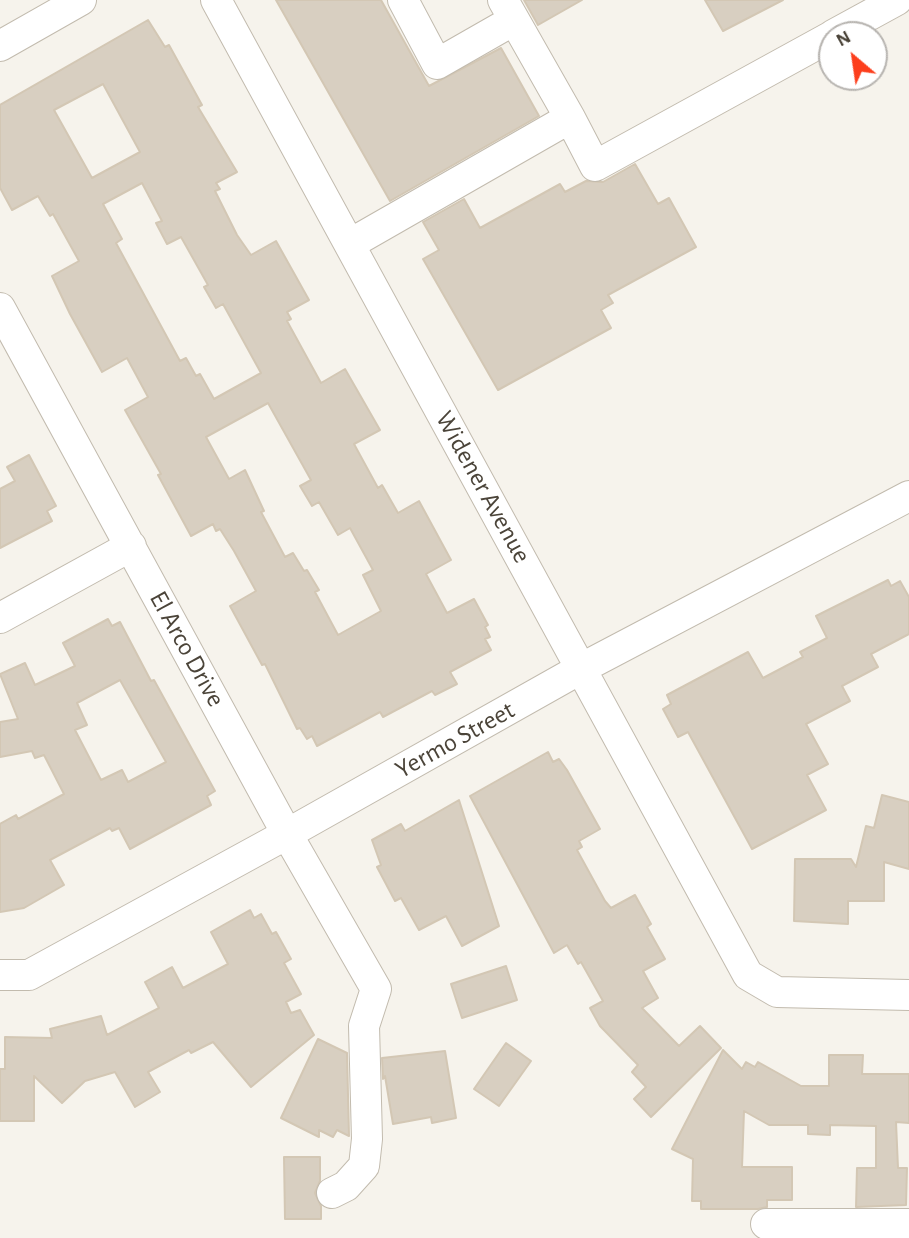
<!DOCTYPE html>
<html>
<head>
<meta charset="utf-8">
<style>
  body { margin:0 }
  #map { position:relative; width:909px; height:1238px; overflow:hidden; background:#f6f3ec; font-family:"Alegreya Sans",sans-serif }
  canvas { display:block }
  .north { position:absolute; left:818px; top:21px; width:70px; height:70px; box-sizing:border-box; background:#fff; border:2px solid #b7b4b0; border-radius:50%; rotate:331deg; font-size:19px; font-weight:700; line-height:28px; text-align:center; color:#4b4439 }
  .north::after { content:''; display:block; margin:auto; width:24px; height:32px; background:#fc3f1d; clip-path:polygon(50% 0,100% 100%,50% 72%,0 100%) }
</style>
</head>
<body>
<div id="map">
<canvas width="909" height="1238"></canvas>
<div class="north">N</div>
</div>
<script>
const context = document.querySelector('canvas').getContext('2d');
context.lineJoin = 'round';
function fillPath(path, color) {
  context.fillStyle = color;
  context.fill(path, 'evenodd');
}
function stroke(path, color, width, dash) {
  context.strokeStyle = color;
  context.lineWidth = width;
  context.lineCap = dash ? 'butt' : 'round';
  context.setLineDash(dash || []);
  context.stroke(path);
}
function write(font, color, halo, rows, align = 'center') {
  context.font = font + ' "Alegreya Sans",sans-serif';
  context.lineWidth = 5;
  context.setLineDash([]);
  context.textBaseline = 'middle';
  context.strokeStyle = halo;
  context.fillStyle = color;
  for (const [text, x, y, turn = 0] of rows) {
    context.save();
    context.translate(x, y);
    context.rotate((+turn || 0) * Math.PI / 180);
    context.textAlign = isNaN(turn) ? turn : align;
    if (halo) context.strokeText(text, 0, 0);
    context.fillText(text, 0, 0);
    context.restore();
  }
}
const building = new Path2D(`
  M276 0H381L429 86 501 48 539 116 390 201Z
  M524 0H582L538 25Z
  M705 0H783L723 31Z
  M148 20 165 47 169 45 202 105 198 107 237 172 216 183 220 189 215 191 237 235 251 255 276 241 309 300 287 312 291 319 287 321 321 383 345 369 380 430 354 444 378 488 382 485 398 513 419 501 451 560 426 574 447 613 474 599 488 625 485 627 490 637 485 639 491 650 450 672 457 684 435 695 432 691 383 717 380 712 317 746 312 736 307 739 300 728 297 729 265 664 262 665 230 606 256 591 234 551 220 529 216 531 213 524 191 536 158 475 161 474 125 410 148 397 127 358 102 372 70 314 52 276 79 261 53 214 50 216 38 196 12 210 0 188V105ZM103 84 140 152 92 178 54 110ZM142 183 162 221 156 223 167 244 181 237 208 285 204 287 216 308 223 304 261 373 214 399 200 374 196 376 186 358 180 361 116 243 122 239 103 204ZM268 403 311 480 300 486 312 506 319 502 338 535 350 528 373 570 363 575 381 611 338 635 315 592 319 590 307 570 304 571 293 553 285 557 261 512 264 511 245 470 229 479 206 437Z
  M635 164 658 204 669 198 696 247 608 295 613 303 601 310 611 328 498 390 423 259 439 250 423 222 464 199 480 228 560 184 565 192 586 181 603 182Z
  M29 455 56 506 47 511 52 521 0 548V489L15 481 7 467Z
  M888 580 891 586 900 581 909 597V634L871 654 878 667 842 686 850 701 806 724 828 764 807 775 826 810 752 849 688 732 678 737 663 709 671 704 667 695 748 652 763 678 803 657 800 652 827 638 816 616Z
  M108 619 112 626 120 622 151 681 154 680 215 791 207 796 211 805 130 849 119 828 112 831 110 828 50 860 64 885 24 908 0 912V824L16 815 18 819 64 794 44 755 35 758 32 751 0 757V722L18 719 0 674 25 663 35 685 75 666 63 643ZM120 680 166 762 128 782 122 770 101 780 75 730 87 725 77 703Z
  M548 752 553 762 559 759 567 770 600 829 579 841 582 847 577 850 605 901 611 908 635 895 651 924 647 927 665 959 643 971 658 998 642 1008 679 1046 700 1026 721 1048 651 1117 634 1099 646 1087 632 1072 638 1065 600 1026 590 1008 603 1001 581 962 578 964 567 945 554 953 470 796Z
  M882 795 909 802V869L884 862V901H848V924L794 921 795 859H851L856 867 866 826 874 828Z
  M459 800 499 926 462 946 446 916 419 930 401 898 395 901 377 867 381 865 372 840 401 824 405 831Z
  M250 910 254 918 261 914 272 934 276 932 291 959 284 963 301 994 286 1002 291 1013 300 1010 314 1035 251 1087 213 1042 191 1053 189 1050 148 1072 160 1092 135 1107 115 1072 85 1081 62 1103 34 1076V1121H0V1069H5V1037L52 1038 50 1029 101 1016 107 1035 159 1008 145 982 172 967 183 988 228 964 211 932Z
  M506 966 517 1000 462 1018 451 984Z
  M318 1039 347 1053 349 1136 337 1130 333 1137 319 1130V1137L281 1118Z
  M506 1043 531 1061 499 1106 474 1089Z
  M723 1050 742 1069 746 1062 755 1067 758 1062 801 1086H829V1055H863L862 1074H909V1123L896 1122 898 1168H907L906 1205 856 1207 857 1168H876V1126L830 1125V1135L808 1134V1125H769L744 1111 742 1167H792V1200H767V1207L758 1209H701V1201H692L693 1159 672 1149Z
  M445 1051 456 1118 432 1123 431 1117 393 1124 385 1076 383 1079 382 1058Z
  M284 1157H320V1181L315 1193 321 1206V1219H285Z`);
fillPath(building, '#d8cfc1');
stroke(building, '#d3c7b4', 2);
const minor = new Path2D(`
  M216 0 748 975 777 992 909 995
  M403 0 437 64 514 20
  M833 35 897 0
  M0 46 81 0
  M570 118 595 166 832 36
  M350 244 570 118 503 0
  M0 308 287 834 376 989 364 1026 367 1139 364 1166 346 1186 332 1193
  M0 618 131 546
  M0 975H29L287 834 582 668 909 496
  M766 1224H909`);
stroke(minor, '#c2bbae', 32);
stroke(minor, '#fff', 30);
write('26px', '#4b4439', '#fff', [
  ["Widener Avenue",483,487,61],
  ["El Arco Drive",187,649,61],
  ["Yermo Street",455,740,-29]
]);
</script>
</body>
</html>
